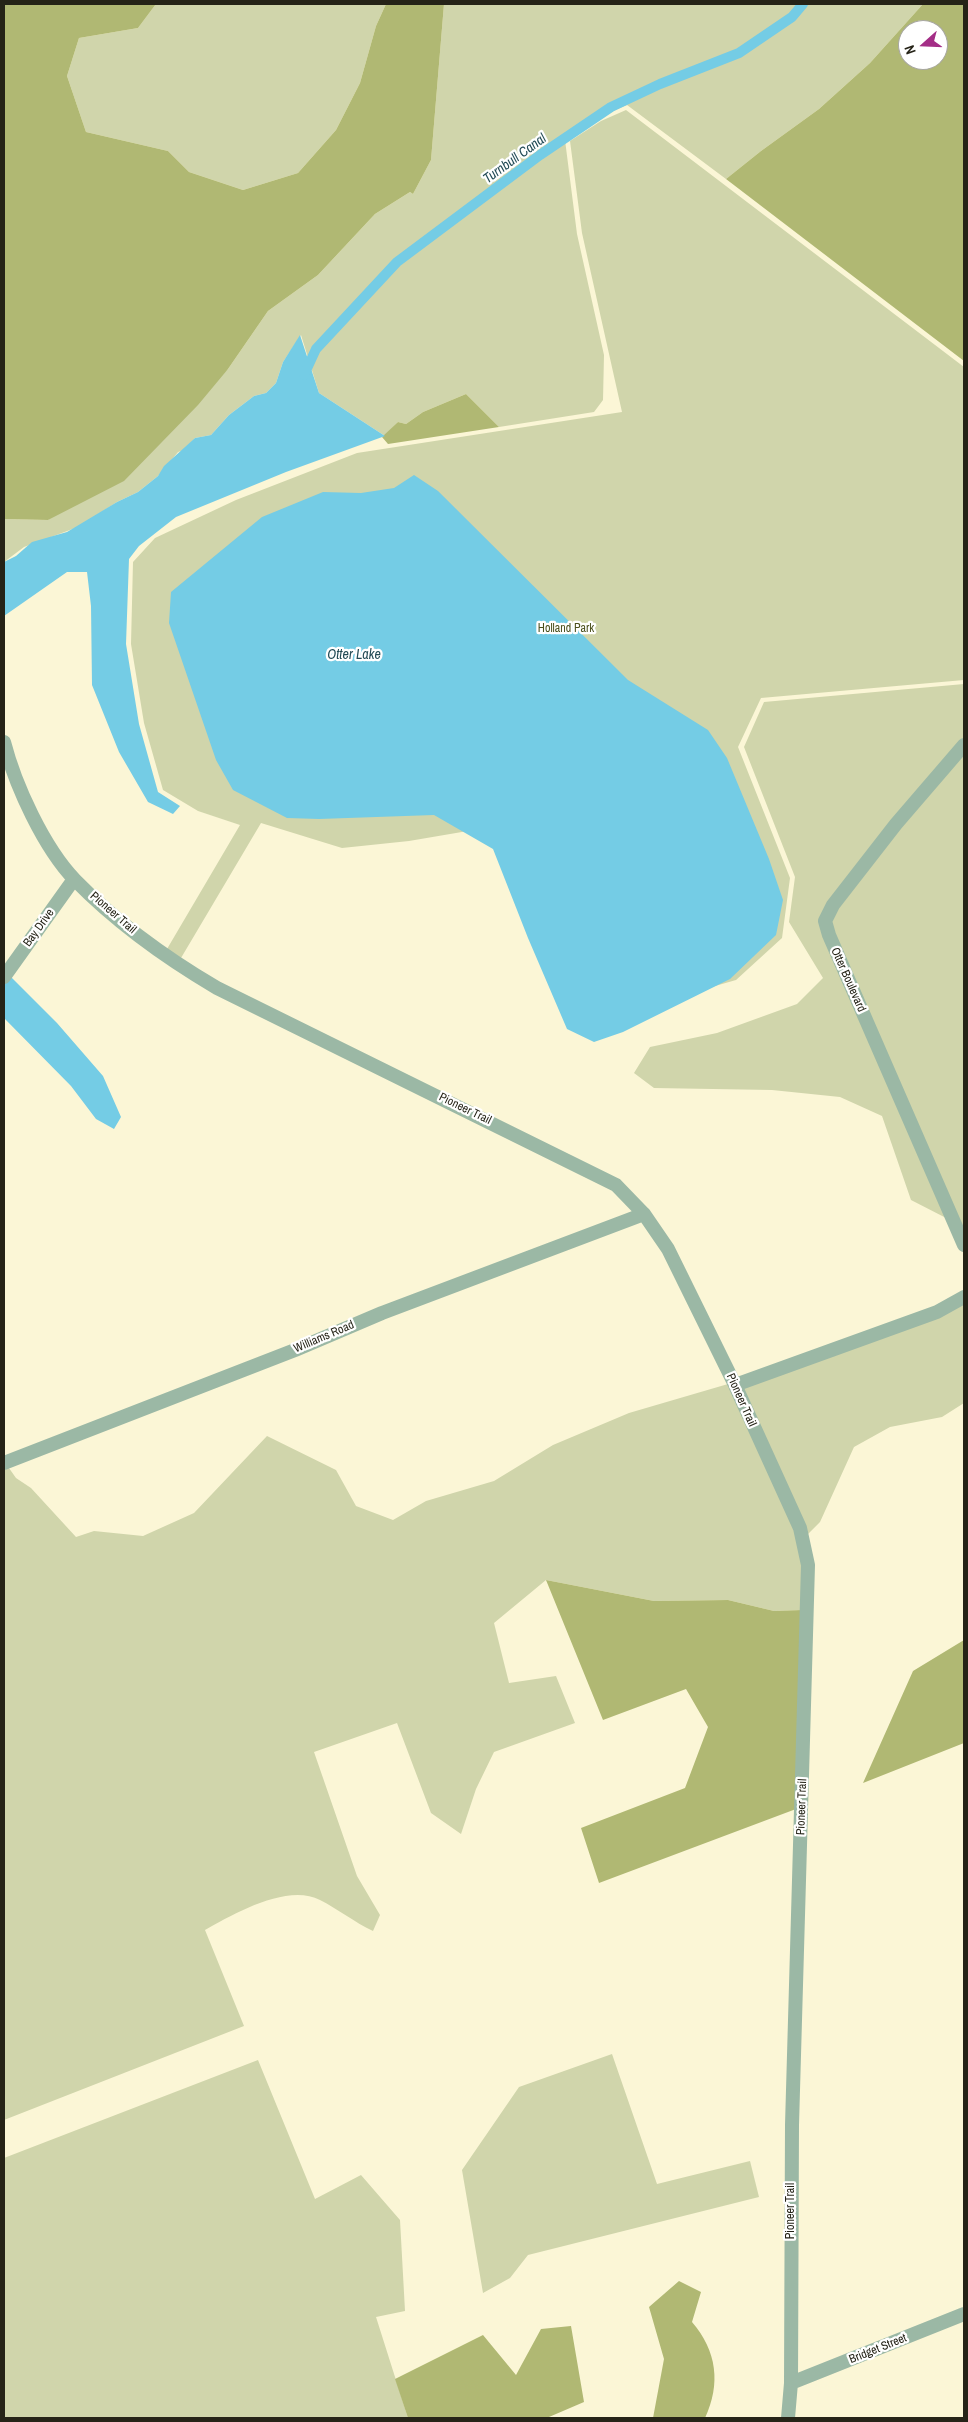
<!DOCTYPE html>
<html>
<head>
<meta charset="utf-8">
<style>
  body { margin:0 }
  #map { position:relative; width:968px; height:2422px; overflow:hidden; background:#fbf6d6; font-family:"Archivo Narrow",sans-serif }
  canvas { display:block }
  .frame { position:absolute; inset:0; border:5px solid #252317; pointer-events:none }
  .north { position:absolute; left:898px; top:20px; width:50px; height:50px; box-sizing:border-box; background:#fff; border:1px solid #a8a7a2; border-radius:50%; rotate:250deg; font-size:14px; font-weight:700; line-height:20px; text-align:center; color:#252317 }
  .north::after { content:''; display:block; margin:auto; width:18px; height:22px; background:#a42e87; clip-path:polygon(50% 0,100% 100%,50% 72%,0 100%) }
</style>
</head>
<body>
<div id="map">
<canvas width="968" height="2422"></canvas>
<div class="frame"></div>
<div class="north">N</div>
</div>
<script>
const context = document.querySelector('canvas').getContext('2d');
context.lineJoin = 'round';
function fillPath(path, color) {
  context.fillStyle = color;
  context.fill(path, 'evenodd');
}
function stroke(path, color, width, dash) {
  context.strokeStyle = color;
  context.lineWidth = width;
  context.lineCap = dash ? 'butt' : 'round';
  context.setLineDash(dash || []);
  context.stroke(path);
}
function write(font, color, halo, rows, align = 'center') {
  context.font = font + ' "Archivo Narrow",sans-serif';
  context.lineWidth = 4.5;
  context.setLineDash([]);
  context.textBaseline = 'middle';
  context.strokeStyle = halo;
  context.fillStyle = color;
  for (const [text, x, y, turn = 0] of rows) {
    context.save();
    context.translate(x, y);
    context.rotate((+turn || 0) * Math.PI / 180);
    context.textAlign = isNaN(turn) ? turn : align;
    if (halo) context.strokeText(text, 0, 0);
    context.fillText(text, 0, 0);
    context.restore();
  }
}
fillPath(new Path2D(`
  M156 4H386L376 26 360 83 336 130 298 173 243 190 189 172 168 151 86 132 67 76 79 38 138 28Z
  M444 4H923L870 63 819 109 761 151 726 179 627 105 599 117 565 140 577 234 604 355 603 400 594 412 499 427 466 394 423 412 406 424 398 422 385 436 319 393 301 335 283 362 276 383 266 393 254 396 229 415 211 435 195 438 184 450 178 452 158 476 138 492 117 502 78 527 24 547 4 562V519L48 520 228 369 268 311 318 275 375 214 410 192 413 194 431 160Z
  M626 110 964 367V680L761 698 738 747 790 878 782 938 736 980 586 1023 503 825 409 841 342 848 261 823 181 958 167 949 240 825 198 811 163 790 144 723 131 644 133 562 155 538 236 500 357 453 622 412 582 233 570 141 601 121Z
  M964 684V1251L950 1220 911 1200 882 1116 840 1097 772 1090 654 1088 634 1073 650 1047 717 1033 797 1004 823 978 789 922 795 877 744 747 764 702Z
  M964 1303V1403L942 1417 890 1427 854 1447 820 1522 807 1535 743 1388Z
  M728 1384 794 1530 803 1566 802 1610 774 1611 728 1600 654 1601 546 1580 494 1623 509 1683 556 1676 575 1723 494 1752 476 1789 461 1834 431 1813 397 1723 314 1752 357 1876 380 1915 373 1931C354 1922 338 1909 320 1900 287 1883 234 1914 205 1930L244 2026 4 2120V1461L16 1478 31 1488 76 1537 94 1531 143 1536 194 1513 267 1436 336 1470 356 1506 393 1520 426 1501 494 1481 553 1445 629 1413Z
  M612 2054 657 2184 750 2161 759 2197 528 2255 510 2278 483 2293 462 2170 519 2087Z
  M258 2060 315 2199 361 2175 400 2220 405 2311 376 2317 408 2418H4V2158Z`), '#d0d5ab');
fillPath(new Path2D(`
  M4 4H156L138 28 79 38 67 76 86 132 168 151 189 172 243 190 298 173 336 130 360 83 376 26 386 4H444L431 160 413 194 410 192 375 214 318 275 268 311 228 369 198 405 124 481 48 520 4 519Z
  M923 4H964V361L726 179 761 151 819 109 870 63ZM908 30H938V60H908Z
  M466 394 499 427 388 444 382 437 398 422 406 424 423 412Z
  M546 1580 654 1601 728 1600 774 1611 802 1610 796 1809 599 1883 581 1828 685 1788 708 1727 686 1689 603 1720Z
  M964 1640V1743L863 1783 913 1671Z
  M679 2281 701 2292 692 2322C717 2351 721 2384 705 2418H653L664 2359 649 2307Z
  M571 2326 584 2402 549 2417 540 2418H408L395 2379 483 2335 516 2375 541 2329Z`), '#b0b873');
fillPath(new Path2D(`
  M300 335 319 393 385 436 286 472 176 517 139 546 129 559 126 644 139 724 158 792 180 806 173 814 148 802 119 752 92 685 91 606 87 572H67L4 616V562L16 556 32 542 67 532 117 502 138 492 158 476 164 466 195 438 211 435 229 415 254 396 266 393 276 383 283 362Z
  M414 475 438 491 628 680 708 730 727 758 769 859 783 900 776 935 730 979 623 1032 594 1042 567 1029 528 938 493 849 434 815 319 819 287 818 233 790 216 760 169 623 171 592 262 517 323 492 361 493 394 488Z
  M4 970 57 1023 103 1076 121 1117 114 1129 96 1119 71 1086 4 1018Z`), '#74cce5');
stroke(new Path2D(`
  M304 375 316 349 397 262 540 155 611 107 660 84 739 53 792 17 803 4`), '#74cce5', 10);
stroke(new Path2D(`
  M4 742C15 785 44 848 75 880 116 922 166 958 217 988L616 1185 644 1214 668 1249 735 1385 800 1528 808 1565 792 2125 791 2383 788 2418
  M964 745 896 824 833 905 825 921 829 935 964 1245
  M4 977 74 879
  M735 1385 937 1312 964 1297
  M4 1463 295 1350 382 1313 644 1214
  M791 2383 964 2314`), '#9bb8a5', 14);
write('12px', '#4b501d', '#fff', [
  ["Holland Park",566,629]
]);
write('12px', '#252317', '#fff', [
  ["Pioneer Trail",113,913,41],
  ["Bay Drive",39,928,-54],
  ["Otter Boulevard",848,980,66],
  ["Pioneer Trail",465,1109,26],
  ["Williams Road",324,1337,-23],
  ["Pioneer Trail",741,1400,66],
  ["Pioneer Trail",802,1807,-88],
  ["Pioneer Trail",791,2211,-90],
  ["Bridget Street",878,2349,-22]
]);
write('italic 14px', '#234b56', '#fff', [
  ["Turnbull Canal",515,159,-36],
  ["Otter Lake",354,655]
]);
</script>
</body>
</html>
